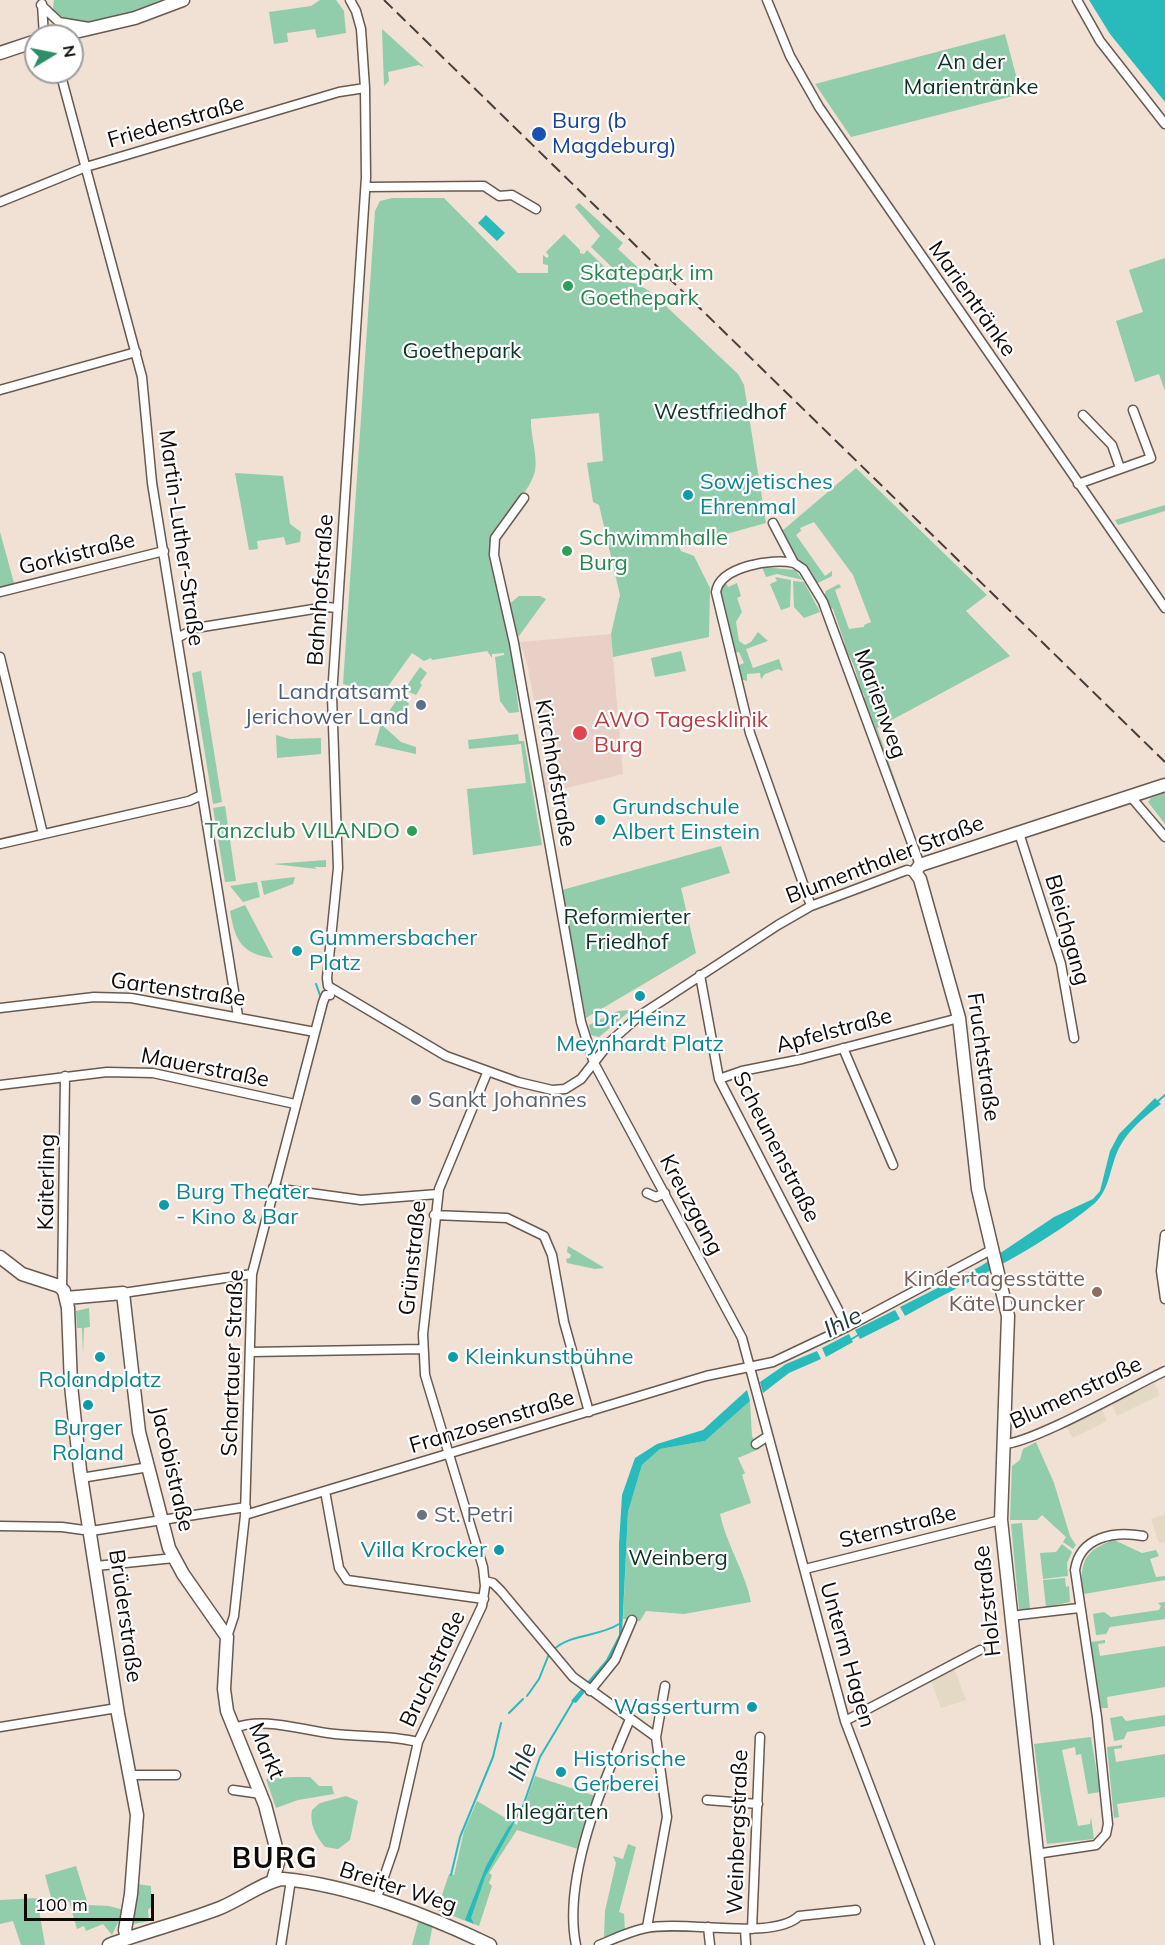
<!DOCTYPE html>
<html>
<head>
<meta charset="utf-8">
<style>
  body { margin:0 }
  #map { position:relative; width:1165px; height:1945px; overflow:hidden; background:#f1e0d4; font-family:Mulish,sans-serif }
  canvas { display:block }
  .north { position:absolute; left:24px; top:24px; width:60px; height:60px; box-sizing:border-box; background:#fff; border:2px solid #9f9d9c; border-radius:50%; rotate:80deg; font-size:16px; font-weight:700; line-height:24px; text-align:center; color:#0f0a07 }
  .north::after { content:''; display:block; margin:auto; width:21px; height:27px; background:#2d8f69; clip-path:polygon(50% 0,100% 100%,50% 72%,0 100%) }
  .scale { position:absolute; left:24px; top:1894px; width:130px; height:27px; box-sizing:border-box; border:3px solid #0f0a07; border-top:0; padding-left:8px; font-size:18px; line-height:21px; white-space:nowrap; color:#0f0a07; -webkit-text-stroke:4px #fff; paint-order:stroke }
</style>
</head>
<body>
<div id="map">
<canvas width="1165" height="1945"></canvas>
<div class="north">N</div>
<div class="scale">100 m</div>
</div>
<script>
const context = document.querySelector('canvas').getContext('2d');
context.lineJoin = 'round';
function fillPath(path, color) {
  context.fillStyle = color;
  context.fill(path, 'evenodd');
}
function stroke(path, color, width, dash) {
  context.strokeStyle = color;
  context.lineWidth = width;
  context.lineCap = dash ? 'butt' : 'round';
  context.setLineDash(dash || []);
  context.stroke(path);
}
function write(font, color, halo, rows, align = 'center') {
  context.font = font + ' Mulish,sans-serif';
  context.lineWidth = 4.5;
  context.setLineDash([]);
  context.textBaseline = 'middle';
  context.strokeStyle = halo;
  context.fillStyle = color;
  for (const [text, x, y, turn = 0] of rows) {
    context.save();
    context.translate(x, y);
    context.rotate((+turn || 0) * Math.PI / 180);
    context.textAlign = isNaN(turn) ? turn : align;
    if (halo) context.strokeText(text, 0, 0);
    context.fillText(text, 0, 0);
    context.restore();
  }
}
fillPath(new Path2D(`
  M1154 1383 1160 1395 1117 1416 1112 1404Z
  M1102 1409 1107 1421 1073 1438 1066 1426Z
  M1165 1514V1542L1159 1543 1151 1519Z
  M954 1668 966 1700 941 1708 931 1680Z`), '#e3d9c4');
fillPath(new Path2D(`
  M611 634 623 774 546 793 542 771 545 760 527 663 520 642Z`), '#e9d0c7');
fillPath(new Path2D(`
  M54 0H170C144 9 81 33 57 15L53 8Z
  M320 0H336L344 11 346 33 317 38 315 29 287 33 288 42 274 44 269 12 311 6Z
  M382 29 425 68 419 65 388 72 389 81 384 86Z
  M1005 34 1021 94 851 137 815 84Z
  M392 198H444L518 273H548V265L543 264V255L547 258 549 256 546 252 564 234 580 250V253L584 254 587 250 619 281 638 284 652 293 738 374 744 385 766 523 679 547 681 551 694 556 710 588 709 637 613 657 611 634 620 595 599 505 593 502 587 463 603 461 599 413 531 419C530 435 538 455 535 471 528 500 493 517 489 547L510 642 519 712 509 713 500 701 495 657 504 655V653L492 654V658L487 651 432 660 431 658 424 661 412 653 379 699 363 690 343 684 375 211 380 201Z
  M579 203 623 243 618 249 647 276 644 280 616 271 591 247 600 236 575 207Z
  M1165 258V391L1159 374 1135 382 1116 321 1143 312 1129 270Z
  M856 468 987 595 966 611 1010 656 877 728 920 852 877 740 879 737 866 703 862 698 865 697 863 693 860 694C859 680 854 658 843 649L845 644 833 609 829 607 824 596 826 591 839 584 841 587 835 590 849 629 864 627V625L871 622 853 575 814 522 800 528 801 531 796 535 825 576 832 571V576L816 584 798 561 782 531Z
  M235 473 283 476 290 524 301 532 300 542 286 545 284 537 257 541 258 549 249 550Z
  M1165 505V511L1118 525 1115 520Z
  M0 532 14 583 0 586Z
  M762 567 795 570 803 580 777 574 766 577Z
  M775 577 791 580 790 607 781 610 770 584 777 581Z
  M725 581 728 587 737 583 741 596 737 598 742 612 736 622 739 641 745 645 751 642 758 632 768 641 746 649 753 668 779 659 783 671 778 669 765 674 761 679 760 673 747 674V681L740 679 737 666 744 663 739 652 734 653 721 592Z
  M793 581 804 582 820 612 804 618 794 607Z
  M519 596H540L546 599 516 640 508 605Z
  M681 651 686 671 655 677 651 658Z
  M420 667 427 673 420 683 422 685 416 695 404 690Z
  M201 671 222 802 213 804 192 673Z
  M401 694 409 704 403 714 400 712 390 721 385 717Z
  M381 724 401 742 416 747V754L375 745Z
  M518 734 519 741H524L542 845 473 855 467 789 526 783 521 744 469 749 468 740Z
  M276 735 290 739 321 738V754L277 758Z
  M1165 793V824L1148 802 1151 798Z
  M225 806 236 881 225 882 213 808Z
  M721 846 730 873 681 888 696 953 586 1018 562 890Z
  M326 860V867H314L317 869 273 864Z
  M295 877 293 884 264 895 261 881Z
  M257 882 260 897 243 902 230 886Z
  M245 905 273 958C241 954 235 940 230 911Z
  M631 1010 599 1037 591 1035 589 1025 618 1011Z
  M568 1246 603 1267 604 1268 595 1269 567 1263 566 1259 570 1258 571 1255 567 1252Z
  M89 1308 90 1327 84 1328 83 1354 82 1328H77L76 1311Z
  M750 1401 752 1436 759 1449 738 1458 745 1473 742 1475 751 1503 720 1514C726 1544 745 1571 751 1602L684 1614 646 1611 640 1621 623 1619 628 1512 642 1465 660 1449 705 1441Z
  M1036 1442 1054 1483 1070 1536 1076 1545 1073 1549 1063 1542 1066 1537 1042 1515 1037 1520H1010L1012 1466 1020 1460 1023 1449Z
  M1022 1523 1030 1609H1019L1011 1524Z
  M1112 1539 1142 1553 1156 1550 1159 1556 1150 1559 1156 1577 1165 1576V1580L1084 1594C1080 1574 1080 1556 1100 1546 1105 1543 1110 1542 1112 1539Z
  M1062 1544 1072 1552 1067 1563 1068 1576 1043 1579 1040 1553 1056 1552Z
  M1065 1578 1066 1587 1069 1586 1070 1602 1046 1607 1043 1580Z
  M1165 1602V1619L1110 1627 1106 1634 1096 1635 1093 1614 1104 1612 1111 1617 1159 1610 1161 1606 1158 1603Z
  M1105 1640V1643L1098 1644 1100 1656 1165 1646V1687L1107 1697 1108 1708H1101L1091 1642Z
  M1165 1715V1726L1127 1732 1124 1739 1114 1741 1110 1718 1122 1716 1126 1721Z
  M1091 1737 1100 1792 1088 1794 1081 1754 1076 1755 1075 1747 1062 1750 1078 1826 1090 1824 1091 1817 1094 1839 1047 1844 1034 1744Z
  M1122 1745V1748L1114 1749 1116 1762 1165 1754V1797L1117 1804 1119 1817 1114 1818 1107 1747Z
  M535 1776 595 1796 578 1849 517 1830 489 1873 492 1875 489 1883 492 1886 479 1926 437 1910 449 1874 454 1875 464 1831 477 1801 517 1825Z
  M293 1777H310L319 1786H332L334 1794 298 1800 276 1808 266 1779Z
  M346 1796 358 1801 350 1840 338 1849 325 1847C316 1837 309 1823 312 1810L320 1803Z
  M628 1844 636 1847 619 1912 624 1914 625 1931 604 1938 605 1911 616 1863 613 1856 623 1859Z
  M76 1866 88 1905 109 1906 124 1910 112 1935 103 1924 86 1931 84 1926 77 1929 69 1901 53 1905 45 1875Z
  M137 1884 151 1886V1907L148 1910 149 1921 134 1924Z
  M37 1898 45 1945H21L13 1921 0 1924V1900Z
  M419 1919 433 1924 429 1945H412Z`), '#91ccab');
fillPath(new Path2D(`
  M1089 0H1165V102L1110 34Z
  M486 215 505 233 497 241 478 223Z
  M1155 1098 1161 1104C1144 1117 1129 1129 1119 1148 1110 1166 1110 1189 1095 1203 1038 1250 968 1281 905 1316L900 1307 981 1266 1054 1217 1093 1199 1100 1191 1110 1151 1119 1134Z
  M895 1310 900 1319 860 1339 855 1330Z
  M849 1334 853 1342 826 1357 822 1348Z
  M817 1351 821 1359 789 1373 763 1393 760 1382 786 1364Z
  M747 1390 750 1401 705 1441 660 1449 642 1465 628 1512 622 1634 610 1661 576 1703 571 1701 606 1660 619 1635V1544L622 1495 635 1458 657 1444 703 1430Z
  M509 1826 512 1827 485 1877 471 1918 474 1924 465 1920 486 1866Z`), '#29bbbb');
stroke(new Path2D(`
  M316 984 321 998
  M1156 1103 1165 1095
  M850 1340 860 1334
  M553 1650C572 1633 599 1637 619 1624
  M527 1696 539 1679 549 1654
  M509 1713 523 1699
  M510 1828 523 1806 540 1757 574 1700
  M451 1875 460 1837 493 1757 501 1723`), '#29bbbb', 2);
const street = new Path2D(`
  M350 0 356 11 361 29 365 88 366 177 332 696 338 868 327 978 328 986 446 1056 518 1082 552 1090 565 1089 581 1079 610 1042 639 1016 778 925 811 906 907 870 915 872
  M767 0 790 56 819 107 1165 608
  M1077 0 1100 41 1165 124
  M42 4 44 36
  M41 5 59 22 89 27
  M60 72 142 377 152 483 238 1016
  M366 187 484 186 499 196 512 195 536 209
  M0 202 86 167 339 92 365 88
  M0 390 136 352
  M1083 415 1112 445 1120 468
  M1078 484 1151 458 1133 410
  M524 498 495 538 494 555 514 643 581 1022 594 1063 742 1338 845 1721 930 1945
  M773 523 794 563 803 569 823 602 920 865
  M794 563C773 558 720 566 716 592L750 733 811 906
  M0 592 164 551
  M179 637 196 628 326 607 338 608
  M0 657 43 834
  M1131 797 1165 837
  M1019 833 1061 964 1074 1038
  M0 844 189 801 202 795
  M700 975 719 1079 847 1327
  M0 1008 94 997 131 998 315 1032
  M843 1048 893 1165
  M719 1079 742 1071 802 1059 959 1018
  M0 1085 107 1072 153 1073 295 1104
  M273 1188 361 1200 438 1194
  M647 1193 656 1197 665 1193
  M434 1215 507 1218 544 1236 552 1255 564 1322 589 1412
  M1165 1235 1161 1271 1165 1299
  M62 1289 65 1076
  M123 1293 252 1274
  M251 1352 423 1349
  M756 1444 768 1436
  M1002 1444C1028 1446 1135 1385 1165 1371
  M81 1478 149 1467
  M325 1491 339 1568 347 1580 484 1599
  M245 1515 706 1376 773 1362 847 1327 993 1249
  M0 1526 62 1527 91 1531 246 1507
  M96 1566 174 1558
  M805 1569 1001 1520
  M485 1581 493 1583 501 1591 573 1677 656 1737
  M1010 1616 1079 1608
  M227 1637 234 1616 245 1515 252 1274 323 1002 326 995H330
  M590 1691 615 1660 632 1620
  M845 1721 980 1650
  M0 1727 117 1708
  M234 1728C265 1716 303 1731 335 1734 363 1737 391 1735 418 1742
  M129 1775H176
  M233 1790 261 1794
  M707 1800 758 1804
  M1036 1854 1096 1845 1106 1834 1108 1824 1097 1717 1075 1570C1080 1536 1115 1531 1143 1536
  M376 1900 394 1848 418 1742 482 1606 485 1586 483 1567 425 1375 423 1334 439 1189 487 1073
  M647 1927 667 1817 656 1737 665 1686
  M708 1927 710 1945
  M745 1929 746 1945
  M752 1929 760 1737
  M281 1945 291 1880
  M576 1945C562 1878 604 1780 630 1719
  M599 1945C614 1939 630 1931 646 1928 685 1920 773 1941 799 1916L856 1910`);
const secondary = new Path2D(`
  M58 36 135 18 183 0
  M0 53 36 41
  M0 1257 22 1274 59 1286 64 1291 68 1308 71 1385 80 1470 118 1714 137 1815 131 1894 125 1930 127 1938
  M66 1298 123 1293 139 1432 169 1548 183 1574 227 1637 224 1689 227 1711 265 1805 279 1859 273 1880
  M109 1945C146 1931 184 1922 220 1908 238 1901 267 1880 283 1879 350 1885 430 1916 490 1945
  M1047 1945 1001 1520 1008 1316 978 1189 959 1018 920 879 915 872 920 865 1165 785`);
stroke(street, '#685a4f', 11);
stroke(secondary, '#685a4f', 15);
stroke(street, '#fff', 8);
stroke(secondary, '#fff', 12);
stroke(new Path2D(`
  M384 0 1165 762`), '#463e39', 2, [12, 6]);
for (const [x, y, r, color] of [
  [539,134,8,"#1a4fb4"],
  [568,286,6,"#2e9e5b"],
  [688,495,6,"#0f9aa8"],
  [567,551,6,"#2e9e5b"],
  [421,705,6,"#5c6f8a"],
  [580,733,8,"#e0444e"],
  [600,820,6,"#0f9aa8"],
  [412,831,6,"#2e9e5b"],
  [297,951,6,"#0f9aa8"],
  [640,996,6,"#0f9aa8"],
  [416,1100,6,"#6b7280"],
  [164,1205,6,"#0f9aa8"],
  [1097,1292,6,"#8d6e63"],
  [100,1357,6,"#0f9aa8"],
  [453,1357,6,"#0f9aa8"],
  [88,1405,6,"#0f9aa8"],
  [422,1515,6,"#6b7280"],
  [499,1550,6,"#0f9aa8"],
  [752,1707,6,"#0f9aa8"],
  [561,1772,6,"#0f9aa8"]
]) {
  const dot = new Path2D();
  dot.arc(x, y, r, 0, 2 * Math.PI);
  context.fillStyle = color;
  context.fill(dot);
  stroke(dot, '#fff', 2);
}
write('22px', '#0b3522', '#fff', [
  ["An der",971,62],
  ["Marientränke",971,87],
  ["Goethepark",462,351],
  ["Westfriedhof",720,412],
  ["Reformierter",627,917],
  ["Friedhof",627,942],
  ["Weinberg",678,1558],
  ["Ihlegärten",557,1812]
]);
write('22px', '#164399', '#fff', [
  ["Burg (b",552,121],
  ["Magdeburg)",552,146]
], 'left');
write('22px', '#0f0a07', '#fff', [
  ["Friedenstraße",176,122,-16],
  ["Marientränke",972,299,55],
  ["Martin-Luther-Straße",181,538,82],
  ["Gorkistraße",77,554,-14],
  ["Bahnhofstraße",321,590,-86],
  ["Marienweg",880,704,70],
  ["Kirchhofstraße",555,773,80],
  ["Blumenthaler Straße",885,860,-21],
  ["Bleichgang",1067,930,74],
  ["Gartenstraße",178,990,8],
  ["Apfelstraße",834,1031,-15],
  ["Fruchtstraße",983,1057,82],
  ["Mauerstraße",205,1068,11],
  ["Scheunenstraße",776,1147,63],
  ["Kaiterling",47,1182,-89],
  ["Kreuzgang",691,1205,62],
  ["Grünstraße",413,1258,-84],
  ["Schartauer Straße",233,1363,-88],
  ["Blumenstraße",1076,1393,-25],
  ["Franzosenstraße",492,1422,-17],
  ["Jacobistraße",172,1469,77],
  ["Sternstraße",898,1527,-14],
  ["Holzstraße",988,1601,-96],
  ["Brüderstraße",125,1616,82],
  ["Unterm Hagen",847,1655,74],
  ["Bruchstraße",433,1669,-65],
  ["Markt",266,1751,67],
  ["Weinbergstraße",738,1832,-88],
  ["Breiter Weg",398,1888,18]
]);
write('22px', '#27864d', '#fff', [
  ["Skatepark im",580,273],
  ["Goethepark",580,298],
  ["Schwimmhalle",579,538],
  ["Burg",579,563],
  ["Tanzclub VILANDO",400,831,"right"]
], 'left');
write('22px', '#0d838f', '#fff', [
  ["Sowjetisches",700,482],
  ["Ehrenmal",700,507],
  ["Grundschule",612,807],
  ["Albert Einstein",612,832],
  ["Gummersbacher",309,938],
  ["Platz",309,963],
  ["Dr. Heinz",640,1019,"center"],
  ["Meynhardt Platz",640,1044,"center"],
  ["Burg Theater",176,1192],
  ["- Kino & Bar",176,1217],
  ["Kleinkunstbühne",465,1357],
  ["Rolandplatz",100,1380,"center"],
  ["Burger",88,1428,"center"],
  ["Roland",88,1453,"center"],
  ["Villa Krocker",487,1550,"right"],
  ["Wasserturm",740,1707,"right"],
  ["Historische",573,1759],
  ["Gerberei",573,1784]
], 'left');
write('22px', '#4e5e75', '#fff', [
  ["Landratsamt",409,692],
  ["Jerichower Land",409,717]
], 'right');
write('22px', '#be3a42', '#fff', [
  ["AWO Tagesklinik",594,720],
  ["Burg",594,745]
], 'left');
write('22px', '#5b616d', '#fff', [
  ["Sankt Johannes",428,1100],
  ["St. Petri",434,1515]
], 'left');
write('22px', '#785e54', '#fff', [
  ["Kindertagesstätte",1085,1279],
  ["Käte Duncker",1085,1304]
], 'right');
write('italic 24px', '#233a3a', '#fff', [
  ["Ihle",843,1323,-27],
  ["Ihle",523,1762,-68]
]);
context.letterSpacing = '1.5px';
write('bold 28px', '#0f0a07', '#fff', [
  ["BURG",275,1860]
]);
context.letterSpacing = '0px';
</script>
</body>
</html>
